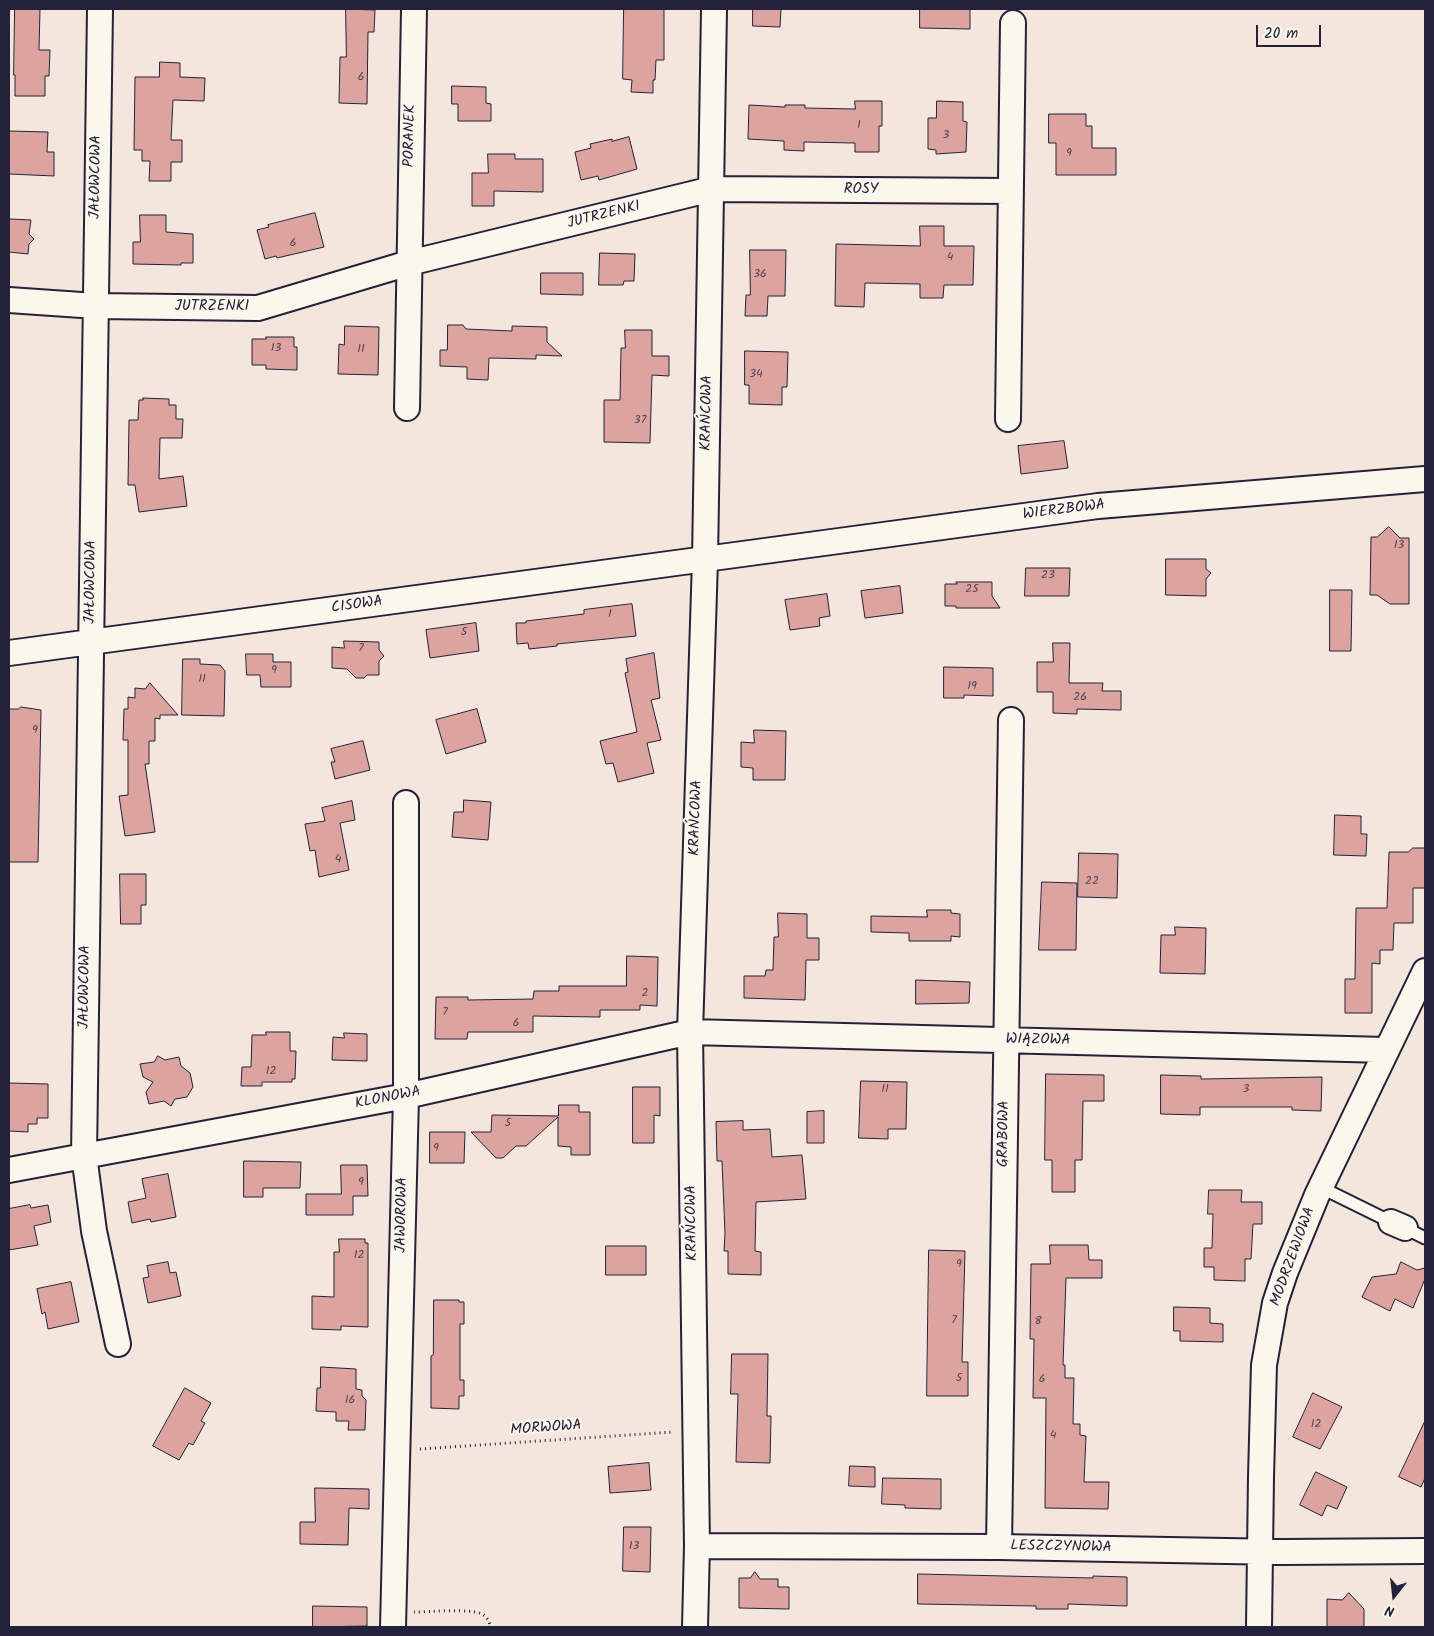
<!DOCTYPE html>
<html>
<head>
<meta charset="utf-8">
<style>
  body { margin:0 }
  #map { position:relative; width:1434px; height:1636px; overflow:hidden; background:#f5e6dd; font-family:Kalam,sans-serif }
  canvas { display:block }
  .frame { position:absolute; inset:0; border:10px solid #22223b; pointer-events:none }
  .north { position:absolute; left:1369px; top:1571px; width:50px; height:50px; -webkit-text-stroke:4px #fbf7ec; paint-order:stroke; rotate:196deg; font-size:14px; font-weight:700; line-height:20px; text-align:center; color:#22223b }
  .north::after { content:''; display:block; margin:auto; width:18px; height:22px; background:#22223b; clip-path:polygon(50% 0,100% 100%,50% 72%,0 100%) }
  .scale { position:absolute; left:1256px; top:25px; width:65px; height:22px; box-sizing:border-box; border:2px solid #22223b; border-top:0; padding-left:6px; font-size:15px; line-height:18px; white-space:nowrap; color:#22223b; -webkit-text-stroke:4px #fbf7ec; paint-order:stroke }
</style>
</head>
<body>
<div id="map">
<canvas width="1434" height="1636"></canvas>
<div class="frame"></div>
<div class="north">N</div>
<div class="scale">20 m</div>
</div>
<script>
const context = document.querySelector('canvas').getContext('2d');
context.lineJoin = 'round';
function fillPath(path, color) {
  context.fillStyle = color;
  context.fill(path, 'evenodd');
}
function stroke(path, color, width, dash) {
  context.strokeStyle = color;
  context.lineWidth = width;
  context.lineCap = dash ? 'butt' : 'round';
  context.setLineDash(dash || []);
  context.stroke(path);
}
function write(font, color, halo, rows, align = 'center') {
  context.font = font + ' Kalam,sans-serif';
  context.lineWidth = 4;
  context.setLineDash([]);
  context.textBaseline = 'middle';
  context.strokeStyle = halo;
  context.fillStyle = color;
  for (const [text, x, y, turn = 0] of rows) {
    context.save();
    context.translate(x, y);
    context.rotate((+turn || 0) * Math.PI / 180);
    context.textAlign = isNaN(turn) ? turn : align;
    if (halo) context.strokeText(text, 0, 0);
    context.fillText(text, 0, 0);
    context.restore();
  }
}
const building = new Path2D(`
  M15 9H40L39 50H50L49 76H45V96H15V75H14Z
  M346 9 375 10 374 32H368L367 104 339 103 340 57H346Z
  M624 9H664V60H656L655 80H653V93L631 92 632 80 623 79Z
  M753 9H781L780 27 753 26Z
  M920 9H970V29L920 28Z
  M160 62 180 63V77L205 78 204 101 173 100 171 140H182V162H171V181H149L150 161H142V150H134L135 77H159Z
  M452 86 486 87V103L491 104V121H458V104H452Z
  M855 101H882V126H879V152H855V143L804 142V151L784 150V141L748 139 749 105 785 107V105H805V108L855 109Z
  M937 101 963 102V121L967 122 966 152 936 154V150L928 149V118H936Z
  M1049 114H1086V126H1092V148H1116V175H1056V143H1049Z
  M9 131 48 132 47 152H54V176L9 174Z
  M629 137 637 169 599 180 598 176 581 180 575 152 591 148 590 144 612 139V141Z
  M488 154H515V159H543V192L494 191V206H472V173H488Z
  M315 213 324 247 277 258 276 256 265 259 257 230 269 227 268 225Z
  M140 215H166V232L193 234V263H181V265L133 264V242H140Z
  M10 219 31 220 29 234 34 239 29 244 28 254 9 252Z
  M920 226H944V246H974L973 285H944L943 298H920V284L865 283 864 307 835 306 836 244 920 246Z
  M750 250H786L785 296H768L767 316H745L746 295H750Z
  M600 253 635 254 634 281H624L623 285H599Z
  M541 273H583V295L541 294Z
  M448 325H463L466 329 512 331V326L547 327V342L562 356 536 355V359L489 358 488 380 467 379V367L440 366V350H447Z
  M345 326 379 327 378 375 338 374 339 344 344 345Z
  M625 330H652V356H669V376L652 375 650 443 604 442V400H620L621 348H625Z
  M266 337H294V347H297V370L266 369V365H252V339H266Z
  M745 351 788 352 787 387H782V405L749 404V385H745Z
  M143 398 169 399V405H176V419H183L182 438H160L159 479 183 476 187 506 139 512 135 485H128L129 420H138L139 400H143Z
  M1064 441 1068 468 1021 474 1018 446Z
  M1389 527 1400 538H1409V604H1390L1377 595H1370L1371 537H1377Z
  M1166 559H1206V569L1211 573 1206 579V596L1166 595Z
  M1026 568H1070L1069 596H1025Z
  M956 582H992V596L1000 608H956V606H945V584H957Z
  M900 586 903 613 865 618 861 591Z
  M1330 590H1352L1351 651H1330Z
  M827 594 830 616 819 618 820 626 790 630 785 600Z
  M632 604 636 636 557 644V646L529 649 528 643 517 644 516 623H526V621L584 614V610Z
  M476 623 479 651 430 658 426 630Z
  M344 641 379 642V650L384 656 379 661V675H367L364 678H356L347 669 332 668V647L344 648Z
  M1053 643H1070L1069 683H1103L1102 691H1121V710L1077 709V714L1053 713V692H1037V662H1053Z
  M654 653 660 698 651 700 661 740 647 743 654 773 618 782 613 763 606 764 600 741 637 732 625 673 628 672 626 659Z
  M246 654H273V662H291V687H261L260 675H247Z
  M183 659H200V664L220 665 225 671 224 716 182 715Z
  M944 667 993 668V696L964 695V698H944Z
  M150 683 178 715H160V719L155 718V741H149V764H145L155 832 125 836 119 796 128 795V740H123L124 709H128V697L135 698V688L145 689Z
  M21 707 41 710 38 862H9V709H18Z
  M477 709 486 742 446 754 436 720Z
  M754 730 786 731 785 780H753V768L741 767V742L754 743Z
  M363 741 370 770 335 779 331 762H335L331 749Z
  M464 800 491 802 488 840 452 837 454 812H463Z
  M352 801 355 820 340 823 349 870 319 877 315 850 310 851 305 824 325 821 322 808Z
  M1335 815 1361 816V834H1367L1366 856 1334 855Z
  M1413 848H1425V888H1413V923H1394L1393 950H1380V964L1372 963V1013H1345V979H1355L1356 908H1387L1389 852H1408Z
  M1079 853 1118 854 1117 898 1078 897Z
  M120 874H146V905H141V924H121Z
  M1042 882 1077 883 1076 950H1039Z
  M927 910H951V913L960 914V937L951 936V941H909V933L871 932V916L927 917Z
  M778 913 807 914V938H819V960H806L805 1000 744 998V976H765L766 970H773L774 937H778Z
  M1175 927 1206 928 1205 974 1160 973 1161 935H1175Z
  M627 956 658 957 657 1006 640 1005V1010H600V1017L533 1016V1032H468L467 1039H435L436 997H468V1000L533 999 534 991H559V986H626Z
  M916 980 970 982 969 1003 916 1004Z
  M266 1032H290V1051H296L295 1079H292V1082H262V1086H241L242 1067H251L252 1035H266Z
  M344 1033 367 1034V1061L332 1060 333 1037 344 1038Z
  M158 1056 165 1060 179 1057 181 1066 190 1073 193 1087 187 1097 175 1099 171 1106 164 1101 149 1104 146 1092 153 1082 143 1077 140 1064 154 1062Z
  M1046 1074 1104 1075V1101H1083L1082 1160H1075V1192H1052V1160H1045Z
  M1161 1075 1201 1076V1079L1322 1077 1321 1111 1292 1110V1107H1200V1115L1161 1114Z
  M861 1081 907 1082 906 1129H888V1139L859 1138Z
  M9 1083 48 1084V1118H37V1124H28V1132L9 1131Z
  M633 1087H660V1116L654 1115V1143H633Z
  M559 1105H579V1112H590V1155H571V1147L558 1146V1117L526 1146H516L503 1158H496L471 1132H491L492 1115 558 1116Z
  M824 1111V1143H807V1112Z
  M743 1121V1130L770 1129 772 1157 802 1155 806 1199 756 1202 755 1251 761 1252V1275L728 1274V1251H724L725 1233 722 1161H717L716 1122Z
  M430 1132H465L464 1163H430Z
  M244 1161 301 1162 300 1188H263V1197H244Z
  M341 1165H367L368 1196H353V1215H306V1194H341Z
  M168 1174 176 1217 151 1222 150 1219 132 1223 128 1202 146 1198 142 1179Z
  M1209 1190H1242L1241 1202H1262V1224H1253L1251 1259H1245V1281L1214 1280V1267H1204V1248H1212L1213 1214H1208Z
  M30 1205 31 1208 48 1205 51 1222 34 1226 38 1245 9 1250V1209Z
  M339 1239H365V1243H368V1327L341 1326V1330L312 1329V1296L334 1297V1252H339Z
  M1050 1245H1088L1089 1260H1102V1278H1066L1063 1365H1065V1378H1074L1073 1424H1080V1435L1086 1436 1084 1482H1109L1108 1509 1045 1508 1046 1398H1033L1034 1339H1030L1031 1264H1050Z
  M606 1246H646V1275H606Z
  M929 1250 965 1251 962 1362H968V1396H927Z
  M168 1262 170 1273 176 1272 181 1296 148 1303 143 1278 149 1277 147 1266Z
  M1401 1262 1417 1270 1425 1268V1279L1413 1308 1395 1299 1390 1311 1362 1297 1372 1277 1396 1274Z
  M71 1282 79 1322 48 1329 45 1312 42 1314 37 1289Z
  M434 1300H459V1302H464V1324H460V1380H464V1396H459V1409L431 1408V1356L433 1355Z
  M1174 1307 1210 1308V1323L1223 1324V1342L1180 1341V1331H1174Z
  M732 1354H768L767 1416H771L770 1463 736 1462 738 1394H731Z
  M321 1367 356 1369V1389L362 1390V1396L366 1400 365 1430H348L349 1421H336V1412L316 1411 317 1388H320Z
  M185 1388 211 1403 201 1421 205 1423 193 1445 189 1443 179 1460 153 1446Z
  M1313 1393 1342 1407 1320 1449 1293 1437Z
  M1425 1421V1478L1421 1487 1399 1477Z
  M649 1463 651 1490 610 1493 608 1467Z
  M850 1466 875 1467V1487L849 1486Z
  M1316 1472 1347 1487 1337 1509 1327 1505 1322 1516 1300 1505Z
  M883 1478 941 1479V1509L905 1508V1505L882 1504Z
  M315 1488 369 1489V1509L349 1508 348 1545 300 1544V1522H315Z
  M624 1527H651L650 1572 623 1571Z
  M755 1572 760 1579H778V1587H789V1609L739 1608V1578H750Z
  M918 1574 1093 1578V1576L1127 1577V1606L1068 1604V1609H1036V1606L918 1604Z
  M1349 1593 1364 1609V1627H1327V1599L1342 1600Z
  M313 1606 367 1607V1626L313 1627Z`);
fillPath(building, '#dda39f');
stroke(building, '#22223b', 1);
const service = new Path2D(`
  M1320 1187 1391 1222
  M1405 1228 1425 1238`);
const minor = new Path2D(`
  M100 9 84 1155 94 1231 118 1344
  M9 300 96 306 258 308 409 263 712 189 1010 191
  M407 408 414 9
  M1008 419 1013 23
  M9 653 1098 506 1425 479
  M9 1170 406 1096 690 1032 1386 1050
  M1391 1222 1405 1228
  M697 1546 999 1547 1283 1552 1425 1551
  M999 1547 1011 720
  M393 1627 406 1096V803
  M695 1627 697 1546 690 1032 705 560 714 9
  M1259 1627 1261 1477 1264 1365 1275 1303 1285 1273 1317 1195 1425 971`);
stroke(service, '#22223b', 15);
stroke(minor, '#22223b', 28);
stroke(new Path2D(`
  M420 1449 673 1432
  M414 1612C430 1612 469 1608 482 1614 487 1617 490 1622 490 1627`), '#22223b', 3, [1, 4]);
stroke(service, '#fbf7ec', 11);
stroke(minor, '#fbf7ec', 24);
write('12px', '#514254', null, [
  ["6",361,78],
  ["1",859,126],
  ["3",946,136],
  ["9",1069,154],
  ["6",293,244],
  ["4",950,258],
  ["36",760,275],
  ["13",276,349],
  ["11",361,350],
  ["34",756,375],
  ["37",640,421],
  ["13",1399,546],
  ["23",1048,576],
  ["25",972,590],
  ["1",610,615],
  ["5",464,633],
  ["7",361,649],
  ["9",274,671],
  ["11",202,680],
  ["19",972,687],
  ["26",1080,698],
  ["9",35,731],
  ["4",338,860],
  ["22",1092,882],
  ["2",645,994],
  ["7",445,1013],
  ["6",516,1024],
  ["12",271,1072],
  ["11",885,1090],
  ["3",1246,1090],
  ["5",508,1124],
  ["9",436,1149],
  ["9",361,1183],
  ["12",359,1256],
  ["9",959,1265],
  ["7",954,1321],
  ["8",1038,1322],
  ["5",959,1379],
  ["6",1042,1380],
  ["16",350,1401],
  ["12",1316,1425],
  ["4",1053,1436],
  ["13",634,1547]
]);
write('15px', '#22223b', '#fbf7ec', [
  ["PORANEK",411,136,-89],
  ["JAŁOWCOWA",97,177,-89],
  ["ROSY",861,190],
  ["JUTRZENKI",604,216,-14],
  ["JUTRZENKI",212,307],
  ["KRAŃCOWA",708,413,-89],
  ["WIERZBOWA",1064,511,-7],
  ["JAŁOWCOWA",92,582,-89],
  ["CISOWA",357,606,-8],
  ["KRAŃCOWA",697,818,-88],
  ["JAŁOWCOWA",86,987,-89],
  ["WIĄZOWA",1038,1041,1],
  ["KLONOWA",388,1099,-11],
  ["GRABOWA",1005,1134,-89],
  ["JAWOROWA",403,1215,-89],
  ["KRAŃCOWA",693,1223,-91],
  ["MODRZEWIOWA",1294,1257,-70],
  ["MORWOWA",546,1429,-4],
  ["LESZCZYNOWA",1061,1548,1]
]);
</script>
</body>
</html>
